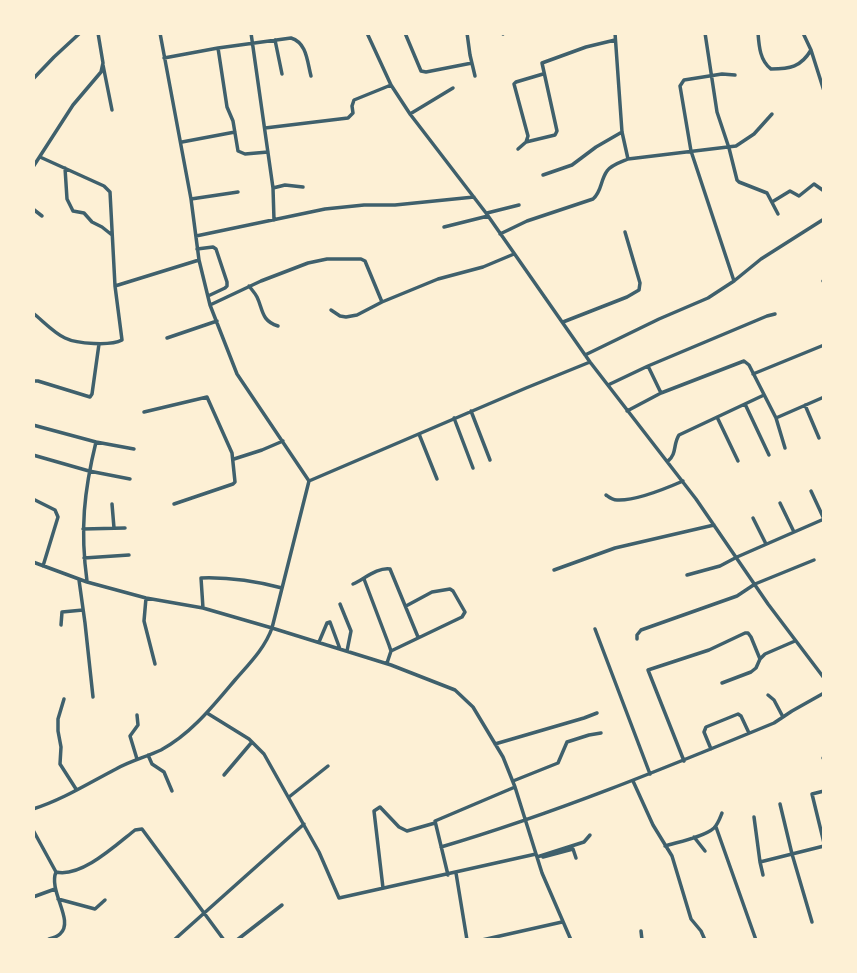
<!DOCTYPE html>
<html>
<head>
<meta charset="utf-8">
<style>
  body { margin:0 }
  #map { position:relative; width:857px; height:973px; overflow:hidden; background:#fdf0d5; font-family:"PT Sans",sans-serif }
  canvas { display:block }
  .frame { position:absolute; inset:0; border:35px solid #fdf0d5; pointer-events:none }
</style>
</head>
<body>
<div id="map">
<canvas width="857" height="973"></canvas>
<div class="frame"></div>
</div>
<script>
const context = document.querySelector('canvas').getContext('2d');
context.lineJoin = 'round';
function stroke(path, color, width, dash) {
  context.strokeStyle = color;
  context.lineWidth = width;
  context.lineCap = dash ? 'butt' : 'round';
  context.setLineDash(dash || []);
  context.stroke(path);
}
stroke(new Path2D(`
  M251 33 273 188 274 220
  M367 33 391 85 410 114 486 213 590 362 696 499 768 604 824 678
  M405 33 421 71 426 72 472 63
  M467 33 470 55 475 76
  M502 33 503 34
  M615 33 622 132 628 159
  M705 33 717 112 729 148 737 180 739 182 767 193 778 214
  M758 33C759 46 760 61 771 69 790 69 801 67 811 50
  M803 33 811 50 824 91
  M275 40 282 74
  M218 48 227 107 233 121 238 151 245 154 268 152
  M164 58 218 48 291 38C307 43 307 61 311 76
  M103 65 112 110
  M33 79 54 57 80 33
  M410 114 453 88
  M265 128 348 118 353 113 352 106 354 100 391 85
  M182 142 235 132
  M526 142 555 135 557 131 542 63 586 47 615 40
  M518 149 526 142 528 136 514 84 516 82 543 74
  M33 167 73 105 101 72 103 63 98 33
  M65 168 67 199 73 211 84 213 92 222 102 227 112 235
  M543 175 572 165 596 147 622 132
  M273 188 285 185 303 187
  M191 199 238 192
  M772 202 790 191 799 196 814 184 824 191
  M33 209 42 216
  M487 213 519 205
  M444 227 488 216
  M500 234 527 221 593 199C602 191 600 181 607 171 611 165 621 162 628 159L736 146 754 134 772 114
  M196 236 325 209 364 205H395L474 197
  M197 249 213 247 216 249 227 282V286L225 288 208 296
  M734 281 691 151 680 86 684 80 722 74 735 75
  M823 281 824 282
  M115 286 199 260
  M249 286C252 290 255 293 257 297 263 309 261 321 278 326
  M210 305 261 281 308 263 327 259H361L365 261 382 302
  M331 310 340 316 346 317 357 315 382 302 438 279 483 267 514 254
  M33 313C43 321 54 333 65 338 77 344 111 346 122 340L115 286 110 192 104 186 40 157
  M563 322 627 297 639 290 640 283 625 232
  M167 338 217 321
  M585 355 659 319 708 298 734 281 761 259 824 219
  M648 366 661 393
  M753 374 824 345
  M33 381H38L90 397 92 394 99 344
  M608 385 648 366 767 316 775 314
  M745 404 769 455
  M805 405 819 438
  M471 411 490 460
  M627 411 661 393 744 361 749 365 776 418 824 397
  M144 412 207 397 232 453 235 482 233 484 174 504
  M717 417 738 461
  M454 418 473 468
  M776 418 785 448
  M33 425 96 442
  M419 434 437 479
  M33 455 89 471 130 479
  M234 459 262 450 283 441
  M668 461C677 454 673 444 679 435L764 395
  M309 481 526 388 590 362
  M811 491 824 519
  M606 495C610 498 612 500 617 500 634 501 667 488 683 481
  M33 499 55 510 58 517 43 566
  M780 503 794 532
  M112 504 114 528
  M753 518 766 544
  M83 529 125 528
  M84 558 129 555
  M33 562 87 582 146 598 203 608 272 628 391 665 455 690 473 707 503 757 515 787 542 873 571 940
  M554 570 615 548 714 525
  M687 575 720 566 737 557 824 519
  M364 579 389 645 391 651 387 663
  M79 580 85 623 93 697
  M87 581C80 530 84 491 96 442L134 449
  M353 584C364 579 378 567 390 569L418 637
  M146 598 144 621 155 664
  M340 604 351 631 347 651
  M203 608 201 578C229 577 255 581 282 588
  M61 625 62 612 83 610
  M595 629 650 774
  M637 639V635L641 630 737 596 755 584 814 560
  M319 642 327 623 330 622 340 649
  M391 651 462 617 465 612 453 591 450 589 432 592 406 606
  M722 683 751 672 756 668 760 659 765 654 795 641
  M768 695 774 700 783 717
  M64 699 58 719V731L61 747 60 764 76 789
  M207 713 249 739 264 754 319 852 339 898 536 854
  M137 715 138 725 130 736 137 759
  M495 744 584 718 597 713
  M711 749 704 732 706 727 738 714 741 716 749 733
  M148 755 152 764 164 772 172 791
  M823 758H824
  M684 761 648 670 709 650 745 633H748L751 637 760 659
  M224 775 252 742
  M513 781 558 763 567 742 589 735 601 733
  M633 781 653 825 672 856 691 919 701 931 705 940
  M824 791 812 794 824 843
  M289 797 328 766
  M780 804 792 854 812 922
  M33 809C62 800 89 783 116 769 130 761 146 757 161 750 191 734 213 706 235 680 249 664 265 648 272 628L309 481 237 374 210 305 199 260 191 199 160 33
  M754 817 760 862 763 875
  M716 827 756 940
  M33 830 56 872
  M694 837 705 851
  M665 846C678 842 704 837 714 828 718 824 720 818 722 813
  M441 847C556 813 665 768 774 723L792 711 824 693
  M537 857 584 842 590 835
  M543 857 573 849 576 858
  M760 862 824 846
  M56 872C81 878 116 845 135 830L142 829 224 940
  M456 873 467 940
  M448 875 435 821 515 787
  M383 888 374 811 380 807 399 827 407 831 435 823
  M33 897 55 889
  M58 899 95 909 105 900
  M641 931 642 940
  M49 939C53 938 57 937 60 934 75 921 48 891 56 872
  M174 940 304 824
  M237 940 282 905
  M482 940 562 922`), '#3f606c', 3.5);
</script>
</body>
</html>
